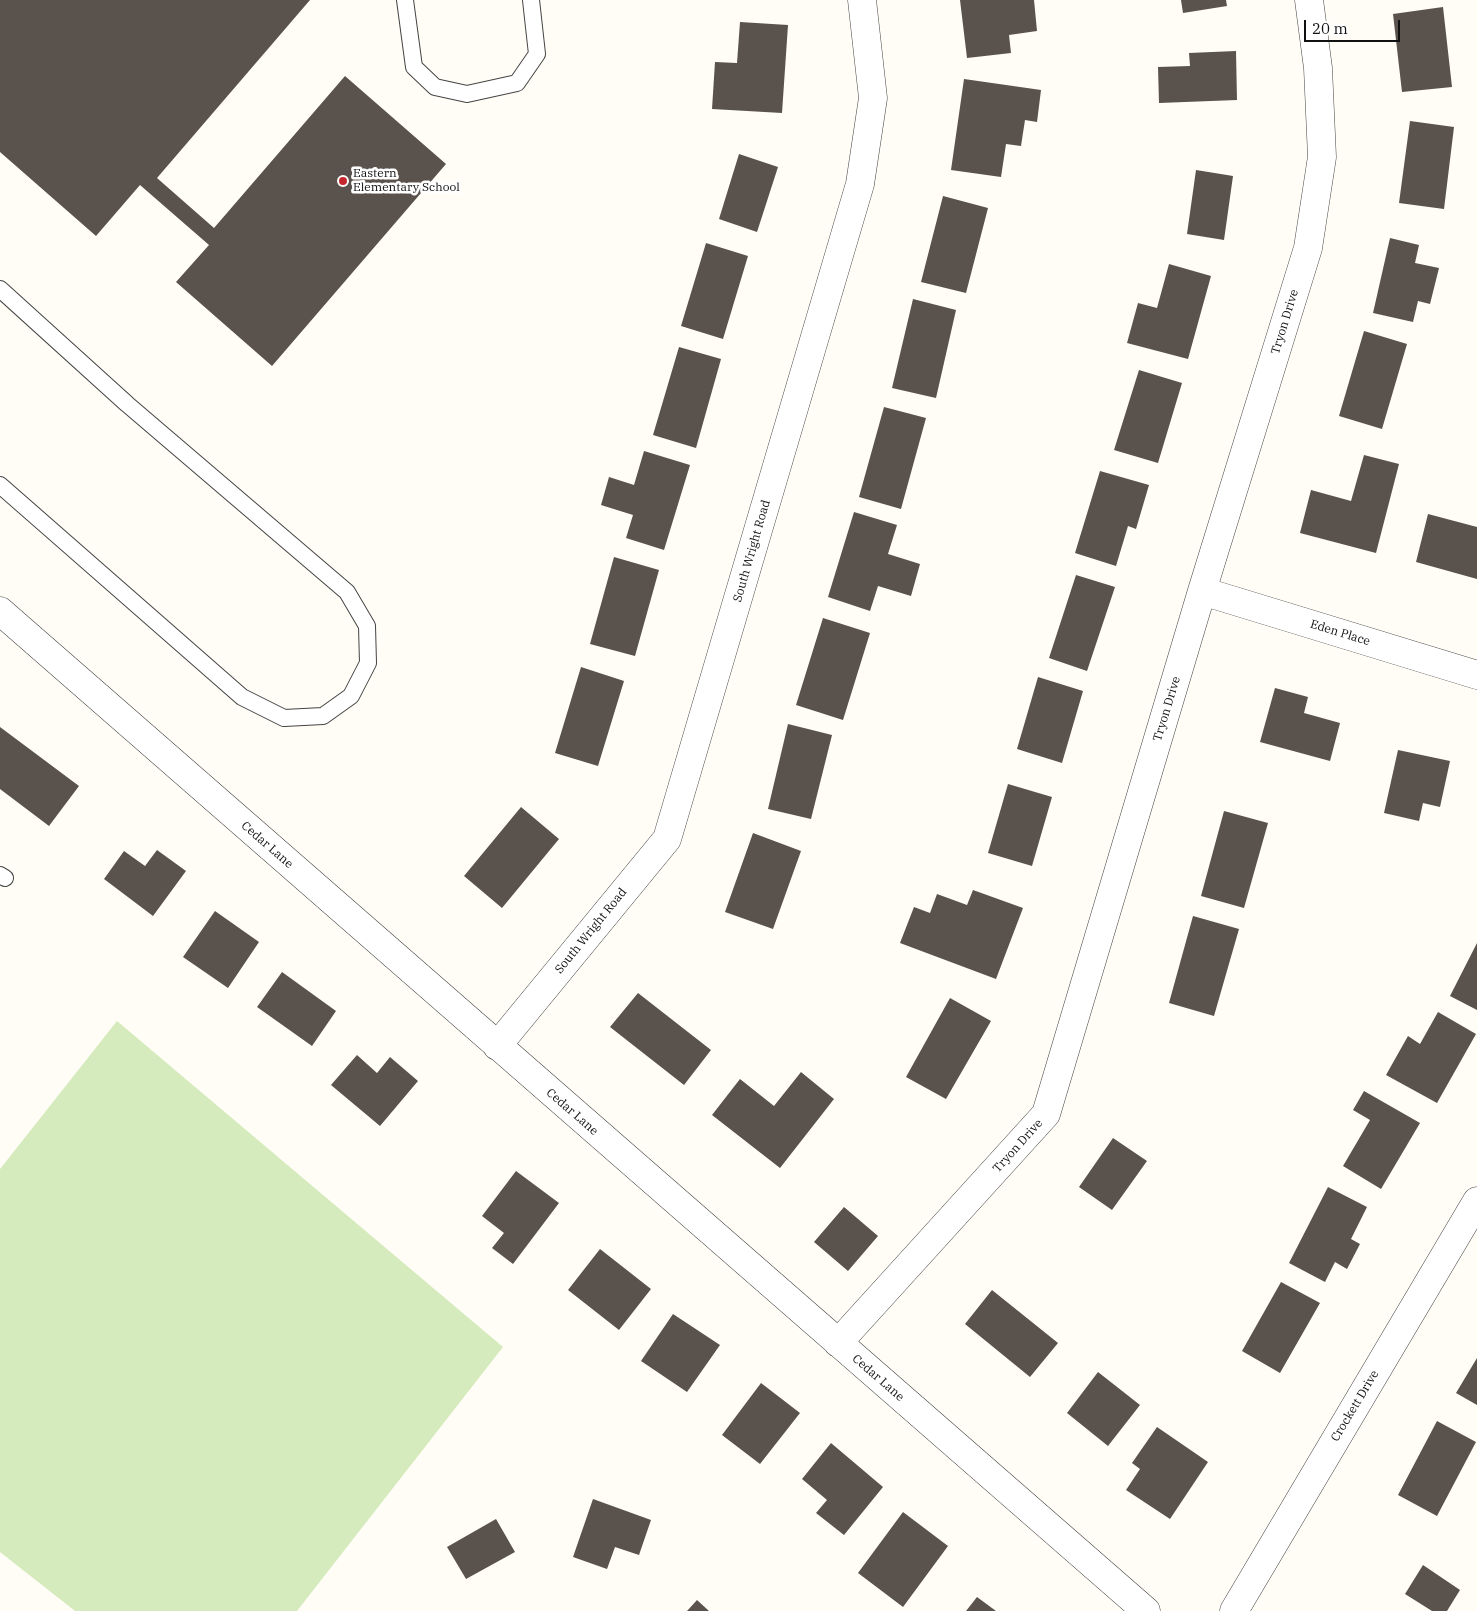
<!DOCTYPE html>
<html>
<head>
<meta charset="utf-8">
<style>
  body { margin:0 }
  #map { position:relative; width:1477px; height:1611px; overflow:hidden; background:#fffdf5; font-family:"IBM Plex Serif",serif }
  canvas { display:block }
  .scale { position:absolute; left:1304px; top:20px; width:96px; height:22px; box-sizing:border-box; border:2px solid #111; border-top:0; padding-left:6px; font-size:15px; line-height:18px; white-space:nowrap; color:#111; -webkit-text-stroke:4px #fff; paint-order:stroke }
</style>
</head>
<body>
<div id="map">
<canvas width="1477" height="1611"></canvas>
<div class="scale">20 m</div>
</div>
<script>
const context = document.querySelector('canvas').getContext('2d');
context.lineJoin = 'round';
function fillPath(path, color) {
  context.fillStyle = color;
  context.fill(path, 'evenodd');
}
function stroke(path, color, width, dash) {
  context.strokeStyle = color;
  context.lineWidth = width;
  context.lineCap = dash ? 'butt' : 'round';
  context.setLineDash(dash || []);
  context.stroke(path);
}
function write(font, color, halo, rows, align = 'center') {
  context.font = font + ' "IBM Plex Serif",serif';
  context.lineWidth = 5;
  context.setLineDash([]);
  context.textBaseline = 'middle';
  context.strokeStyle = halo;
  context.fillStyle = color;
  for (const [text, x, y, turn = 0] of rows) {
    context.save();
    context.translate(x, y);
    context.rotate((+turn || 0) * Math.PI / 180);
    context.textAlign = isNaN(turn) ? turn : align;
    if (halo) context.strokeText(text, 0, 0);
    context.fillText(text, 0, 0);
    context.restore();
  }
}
fillPath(new Path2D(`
  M117 1021 503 1347 297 1611H75L0 1552V1169Z`), '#d5ebbd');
fillPath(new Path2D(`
  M0 0H310L157 178 214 228 345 76 446 164 272 366 176 282 209 245 140 185 96 236 0 152Z
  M960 0H1034L1037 31 1009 35 1011 53 967 58Z
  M1181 0H1226L1227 6 1183 13Z
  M1443 7 1452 87 1402 92 1393 14Z
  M740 22 788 25 782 113 712 109 715 62 737 63Z
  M1236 51 1237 100 1159 103 1158 67 1190 66 1189 53Z
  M964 79 1041 90 1037 122 1025 120 1021 146 1006 144 1001 177 951 170Z
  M1410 121 1454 127 1444 209 1399 203Z
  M739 154 778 167 757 232 719 219Z
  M1196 170 1233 176 1224 240 1187 234Z
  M943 196 988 208 966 293 921 282Z
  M1390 238 1419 245 1415 263 1439 268 1430 304 1418 301 1413 322 1373 313Z
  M706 243 748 256 723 339 681 326Z
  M1169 264 1211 276 1188 359 1127 343 1138 303 1157 308Z
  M913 299 956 310 936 398 892 388Z
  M1364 331 1407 344 1382 429 1339 416Z
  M679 347 721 359 696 448 653 435Z
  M1139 370 1182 383 1158 463 1114 450Z
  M884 407 926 418 901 509 859 497Z
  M644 451 690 465 664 550 626 538 633 515 601 505 609 477 634 485Z
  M1364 455 1399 464 1376 553 1300 533 1311 490 1351 501Z
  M1100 471 1149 485 1136 529 1128 526 1116 566 1075 553Z
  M854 512 897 525 888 554 920 564 911 596 878 586 870 611 828 597Z
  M1428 514 1477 527V579L1416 562Z
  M614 557 659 570 635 656 590 644Z
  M1076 575 1115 587 1087 671 1049 658Z
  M823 618 870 633 843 720 796 705Z
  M581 667 624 681 598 766 555 753Z
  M1038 677 1083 691 1062 763 1017 749Z
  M1275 688 1308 697 1304 713 1340 723 1330 761 1260 742Z
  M788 724 832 735 811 819 768 809Z
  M0 727 79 786 49 826 0 789Z
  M1398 750 1450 761 1440 807 1423 803 1419 821 1384 813Z
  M1008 784 1052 797 1032 866 988 853Z
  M521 807 559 839 502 908 464 876Z
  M1224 811 1268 823 1244 908 1201 896Z
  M753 833 801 851 773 929 725 912Z
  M157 850 186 871 153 916 104 879 124 851 145 866Z
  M973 890 1023 908 996 979 900 943 914 907 930 913 937 894 967 905Z
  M215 911 259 942 228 988 183 957Z
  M1193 916 1239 929 1214 1016 1169 1003Z
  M1477 943V1010L1450 996Z
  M282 972 336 1011 312 1046 257 1007Z
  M638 993 711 1050 684 1085 610 1027Z
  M950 998 991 1021 946 1099 906 1077Z
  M1438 1012 1476 1034 1437 1103 1386 1075 1408 1036 1420 1044Z
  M357 1055 377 1073 390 1057 418 1081 380 1126 331 1085Z
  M801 1072 834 1099 780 1168 712 1115 740 1079 774 1106Z
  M1364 1091 1420 1123 1381 1189 1343 1166 1370 1120 1353 1110Z
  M1113 1138 1147 1161 1112 1210 1079 1187Z
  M516 1171 559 1203 513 1264 492 1248 504 1233 482 1216Z
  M1328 1187 1367 1207 1351 1239 1360 1244 1347 1269 1335 1262 1325 1282 1289 1263Z
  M844 1207 878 1236 848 1271 814 1242Z
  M600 1249 651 1289 619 1330 568 1290Z
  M1281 1282 1320 1303 1280 1373 1242 1351Z
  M992 1290 1058 1343 1030 1377 965 1324Z
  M673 1314 720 1345 687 1392 641 1361Z
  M1477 1358V1405L1456 1393Z
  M1098 1372 1140 1405 1108 1446 1067 1413Z
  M761 1383 800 1413 760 1464 722 1435Z
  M1437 1421 1476 1442 1437 1516 1398 1495Z
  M1157 1427 1208 1462 1170 1519 1126 1490 1140 1469 1132 1463Z
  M831 1443 883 1487 844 1535 816 1513 827 1500 802 1479Z
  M593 1499 651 1520 639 1555 615 1547 607 1569 573 1557Z
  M903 1512 948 1546 903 1607 858 1573Z
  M496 1519 515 1552 466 1579 447 1547Z
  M1423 1565 1460 1590 1447 1611H1432L1405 1594Z
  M977 1597 996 1611H966Z
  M697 1600 709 1611H687Z`), '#5a524d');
const lane = new Path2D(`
  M405 0 414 67 435 87 467 94 517 83 537 54 531 0
  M0 289 127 404 347 592 367 626 368 663 351 696 323 716 284 718 242 697 0 485
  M0 875 5 878`);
const street = new Path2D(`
  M1202 591 1477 675
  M0 611 1146 1611
  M497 1046 667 839 860 184 873 98 862 0
  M838 1343 1046 1114 1202 591 1308 248 1322 157 1318 68 1309 0
  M1234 1611 1477 1201`);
stroke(lane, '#444', 18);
stroke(street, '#444', 29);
stroke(lane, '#fff', 16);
stroke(street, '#fff', 28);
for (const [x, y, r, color] of [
  [343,181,5,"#c4262e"]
]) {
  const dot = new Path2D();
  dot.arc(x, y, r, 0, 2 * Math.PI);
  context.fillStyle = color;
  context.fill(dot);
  stroke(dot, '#fff', 2);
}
write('12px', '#111', '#fff', [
  ["Eastern",353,174],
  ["Elementary School",353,188]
], 'left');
write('12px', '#111', '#fff', [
  ["Tryon Drive",1285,322,-73],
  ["South Wright Road",752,551,-74],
  ["Eden Place",1340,633,17],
  ["Tryon Drive",1167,709,-73],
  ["Cedar Lane",267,845,41],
  ["South Wright Road",591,931,-51],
  ["Cedar Lane",572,1112,41],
  ["Tryon Drive",1018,1146,-48],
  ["Cedar Lane",878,1378,41],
  ["Crockett Drive",1355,1406,-59]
]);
</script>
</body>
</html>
